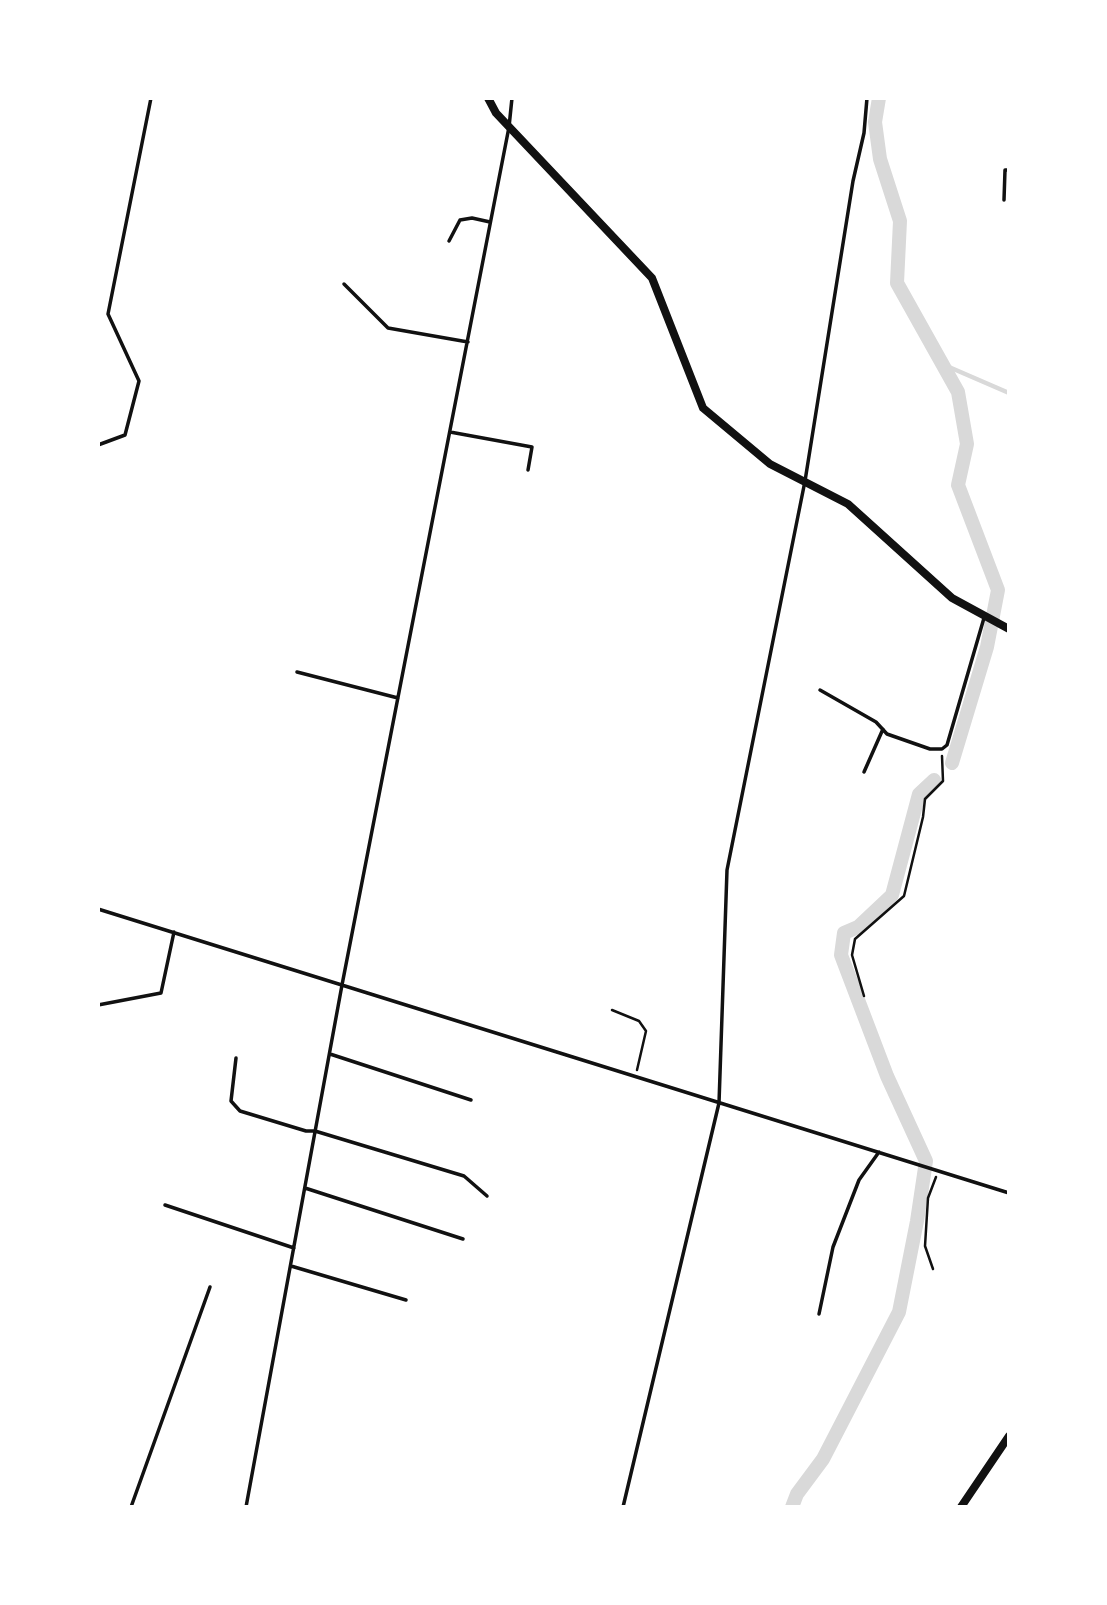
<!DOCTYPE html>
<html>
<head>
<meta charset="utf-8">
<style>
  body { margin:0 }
  #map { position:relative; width:1107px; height:1605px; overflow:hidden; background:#fff; font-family:"Asap Condensed",sans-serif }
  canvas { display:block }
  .frame { position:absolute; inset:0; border:100px solid #fff; pointer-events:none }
</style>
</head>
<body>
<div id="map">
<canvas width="1107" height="1605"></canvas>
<div class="frame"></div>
</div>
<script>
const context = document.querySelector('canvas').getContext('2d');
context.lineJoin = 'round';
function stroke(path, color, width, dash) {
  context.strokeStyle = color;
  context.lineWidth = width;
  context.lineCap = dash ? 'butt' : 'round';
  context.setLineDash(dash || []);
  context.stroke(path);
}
stroke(new Path2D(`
  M942 364 1009 393`), '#d9d9d9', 4.5);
stroke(new Path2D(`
  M879 98 875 122 880 159 900 221 897 283 958 392 967 444 958 485 998 590 987 647 952 763
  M792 1507 797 1494 823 1459 899 1312 917 1221 926 1161 887 1076 841 955 844 933 858 927 892 895 919 794 934 780`), '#d9d9d9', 14);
stroke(new Path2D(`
  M864 996 852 955 855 939 904 896 923 817 925 799 943 781 942 756
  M612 1010 639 1021 646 1031 637 1070
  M933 1269 925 1246 928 1198 936 1177`), '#111', 2.5);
stroke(new Path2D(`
  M1004 200 1005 170H1009
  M449 241 460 220 472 218 490 222
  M344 284 388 328 468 342
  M450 432 532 447 528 470
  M98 445 125 435 139 381 108 314 151 98
  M297 672 398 698
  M820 690 876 722 887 734 930 749H942L947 745 984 618
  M864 772 883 729
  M98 909 1009 1193
  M98 1005 161 993 174 932
  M330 1054 471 1100
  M236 1058 231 1101 240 1111 306 1131H315L464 1176 487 1196
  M305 1188 463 1239
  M165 1205 294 1248
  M291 1266 406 1300
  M819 1314 833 1247 859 1180 879 1152
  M131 1507 210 1287
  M246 1507 342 985 509 127 512 98
  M623 1507 719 1103 727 870 805 481 853 181 864 133 867 98`), '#111', 3.5);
stroke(new Path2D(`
  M488 98 496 113 652 278 703 408 770 464 848 504 952 598 1009 629
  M961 1507 1009 1436`), '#111', 8);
</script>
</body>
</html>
